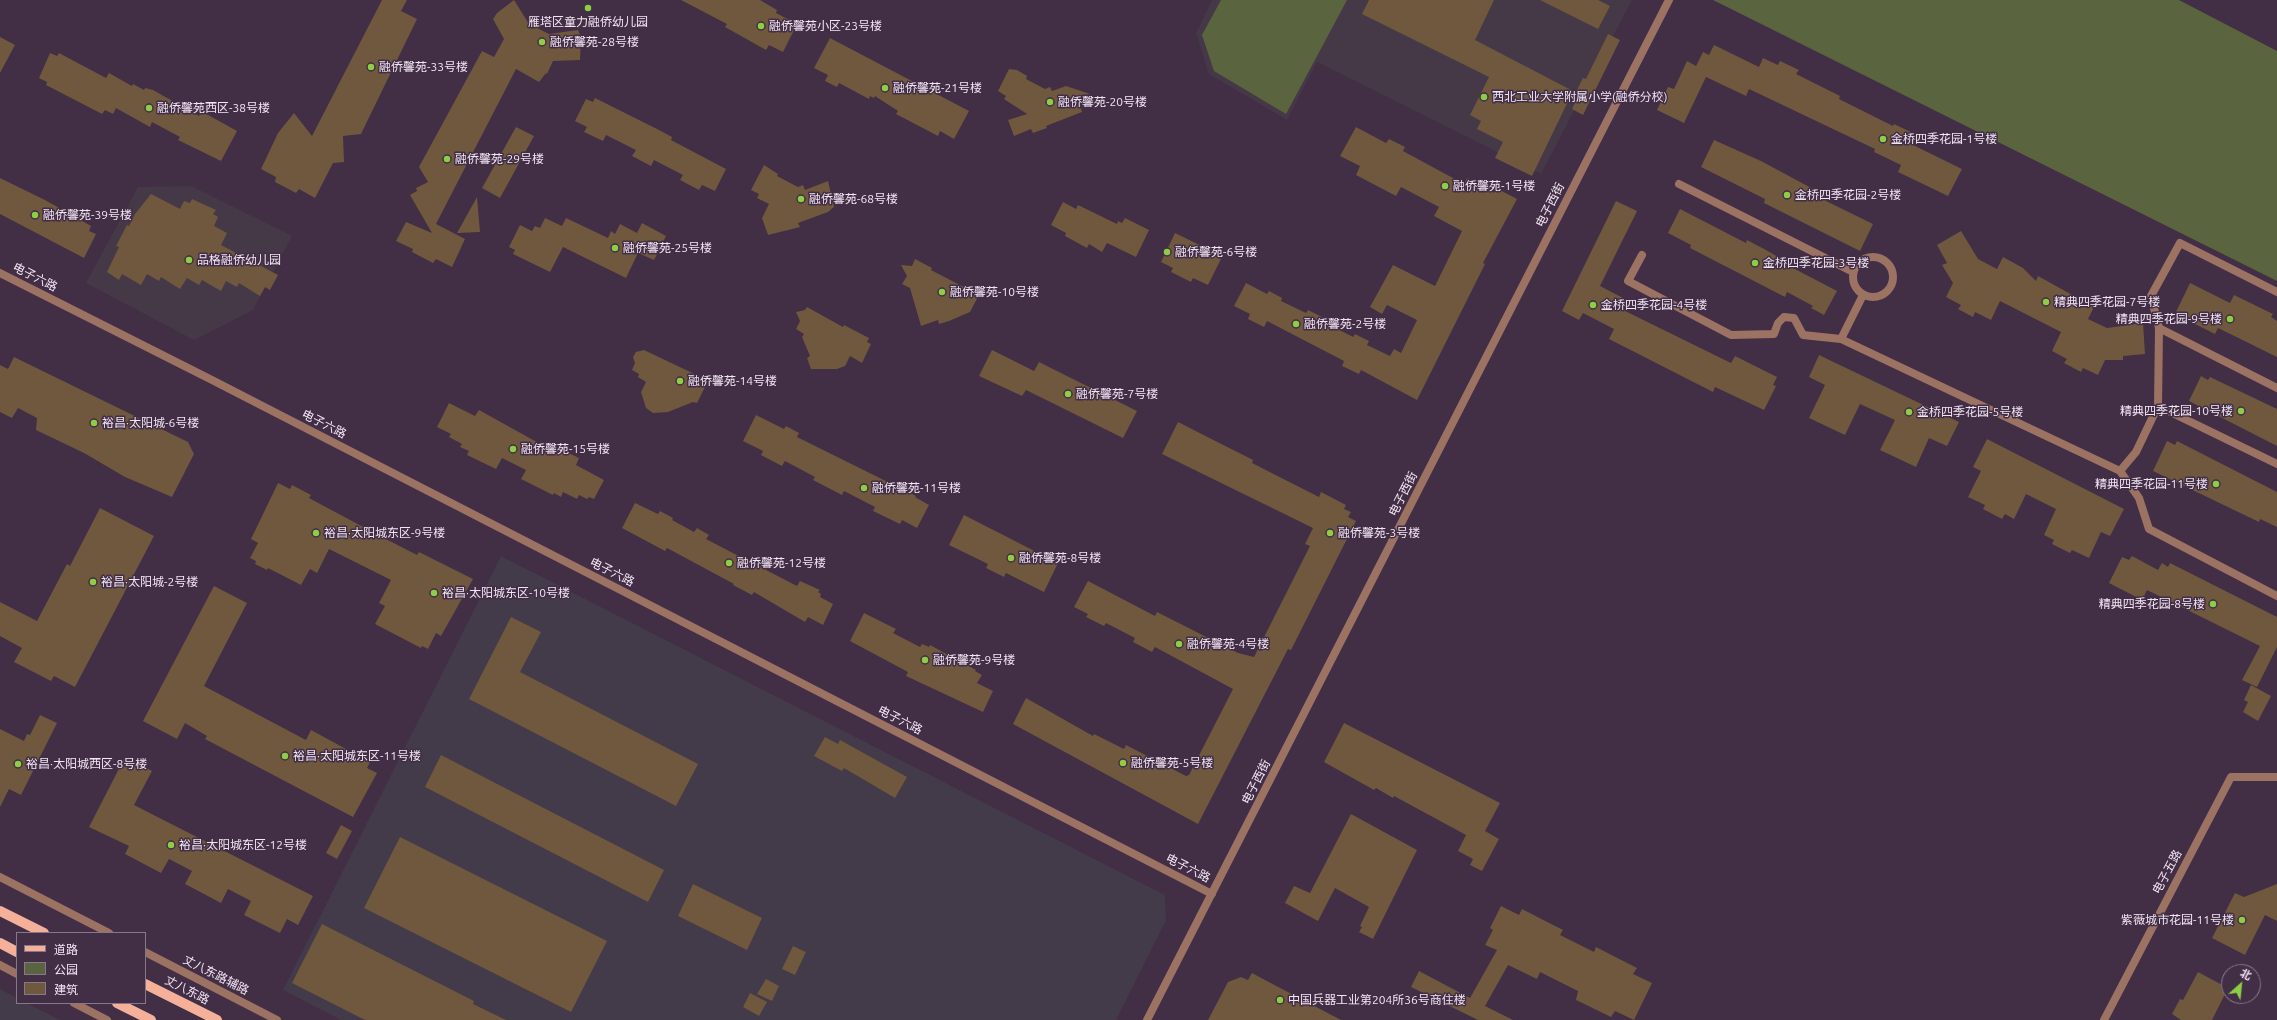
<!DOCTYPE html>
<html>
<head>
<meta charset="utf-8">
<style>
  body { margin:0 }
  #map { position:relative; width:2277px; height:1020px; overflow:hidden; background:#422e45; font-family:Ubuntu,"Noto Sans SC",sans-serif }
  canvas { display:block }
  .legend { position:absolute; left:16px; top:932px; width:130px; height:72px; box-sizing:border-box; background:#422e45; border:1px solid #88778b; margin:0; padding:5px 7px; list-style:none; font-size:12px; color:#f2e5f4 }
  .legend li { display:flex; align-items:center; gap:8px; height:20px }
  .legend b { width:20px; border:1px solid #88778b }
  .north { position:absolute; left:2221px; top:964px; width:40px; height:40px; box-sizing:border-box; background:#422e45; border:1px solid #88778b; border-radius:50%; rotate:27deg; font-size:11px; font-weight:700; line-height:16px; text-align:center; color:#f2e5f4 }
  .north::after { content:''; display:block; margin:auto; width:14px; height:18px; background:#8dce44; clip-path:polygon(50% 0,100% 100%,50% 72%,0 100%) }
</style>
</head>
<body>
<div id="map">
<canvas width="2277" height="1020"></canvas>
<ul class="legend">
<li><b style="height:5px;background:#f5b099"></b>道路</li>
<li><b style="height:11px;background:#5a643f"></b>公园</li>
<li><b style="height:11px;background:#6f583e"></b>建筑</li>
</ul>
<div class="north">北</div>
</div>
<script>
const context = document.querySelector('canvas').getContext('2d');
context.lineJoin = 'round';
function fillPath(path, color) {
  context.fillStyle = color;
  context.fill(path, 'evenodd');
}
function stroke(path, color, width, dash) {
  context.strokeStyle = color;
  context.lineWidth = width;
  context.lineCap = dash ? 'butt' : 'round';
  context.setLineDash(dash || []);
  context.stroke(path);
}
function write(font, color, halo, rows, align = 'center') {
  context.font = font + ' Ubuntu,"Noto Sans SC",sans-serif';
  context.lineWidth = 3;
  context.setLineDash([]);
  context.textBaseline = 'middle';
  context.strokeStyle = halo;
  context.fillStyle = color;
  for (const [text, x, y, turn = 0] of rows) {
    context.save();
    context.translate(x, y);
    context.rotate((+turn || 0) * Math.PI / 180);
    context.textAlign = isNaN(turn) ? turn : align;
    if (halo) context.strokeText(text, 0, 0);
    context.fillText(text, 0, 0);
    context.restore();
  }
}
fillPath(new Path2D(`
  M501 556 1165 895 1166 920 1116 1020H341L283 990Z
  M0 989 17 998V1003H27L60 1020H0Z`), '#433a4a');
fillPath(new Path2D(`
  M1212 0H1632L1541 174 1317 62 1287 120 1209 74 1196 33Z
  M191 186 292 236 253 310 194 340 86 283 138 187Z`), '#463947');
fillPath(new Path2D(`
  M1221 0H1347L1286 114 1214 71 1202 35Z
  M1713 0H2179L2277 51V281Z`), '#5a643f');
fillPath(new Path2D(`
  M382 0H407L401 11 417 19 361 134 343 136 344 162 333 163 315 198 299 189 296 193 275 182 276 177 261 169 278 133 294 113 312 136Z
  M514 0 529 24 549 34 578 30 581 37 580 60 553 61 547 74 546 73 539 82 516 69 436 224 465 239 452 267 436 259 433 263 412 252 413 249 396 241 406 222 432 233 410 195 417 191 416 188 428 182 419 167 482 51 494 57 504 39 493 19 497 13Z
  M681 0H760L777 10 776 13 797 24 783 52 769 45 766 50 725 27 727 24Z
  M1369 0H1494L1475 40 1573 91 1532 176 1495 158 1503 142 1477 129 1481 121 1470 115 1489 77 1362 14Z
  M1540 0H1598L1610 6 1598 29Z
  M1608 34 1620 40 1583 115 1572 109 1579 94 1576 92 1583 78 1586 79Z
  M0 37 15 45 0 73Z
  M830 38 969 111 954 139 940 131 938 136 896 114 898 111 875 96 874 98 870 96 869 99 839 83 837 87 825 81 828 75 814 68Z
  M1714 45 1759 67 1763 58 1778 65 1780 61 1799 70 1796 74 1840 96 1839 99 1893 126 1894 124 1915 134 1911 144 1962 169 1948 196 1898 172 1901 165 1874 152 1875 149 1749 89 1746 96 1706 77 1684 123 1657 110 1668 87 1674 89 1687 61 1696 66 1703 52 1709 55Z
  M50 53 57 56 59 53 106 78 109 73 132 86 133 84 144 90 145 88 153 90 199 116 201 111 237 131 221 161 178 140 180 137 152 122 150 127 116 108 113 114 105 110 102 114 46 85 47 82 39 78Z
  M1009 69 1017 70 1027 76 1026 79 1045 89 1050 87 1052 91 1066 86 1090 94 1077 98 1082 112 1046 126 1047 128 1033 133 1031 129 1014 136 1008 120 1027 114 1004 99 1006 96 998 91Z
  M595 98 661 131 672 137 671 140 726 169 715 191 702 185 699 190 680 180 683 175 654 160 651 166 632 156 636 150 606 135 603 141 584 132 587 127 575 121 586 99 593 102Z
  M516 127 534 136 500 198 482 188Z
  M1356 127 1386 143 1389 139 1405 147 1403 151 1464 184 1467 178 1494 193 1496 188 1517 199 1483 263 1485 264 1417 400 1361 370 1359 374 1342 366 1344 361 1267 321 1264 327 1248 319 1250 314 1234 306 1246 283 1267 294 1269 291 1282 298 1281 301 1306 313 1308 310 1322 317 1320 320 1353 337 1355 334 1369 341 1367 345 1390 356 1394 349 1401 353 1417 320 1387 305 1382 314 1370 307 1393 265 1435 286 1462 231 1434 216 1439 207 1401 187 1396 196 1356 175 1360 166 1340 156Z
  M1714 140 1761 161 1828 197 1826 201 1873 224 1860 251 1764 203 1765 199 1701 167Z
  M764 165 778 174 777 176 798 187 803 185 805 190 828 181 834 207 828 212 798 223 800 227 768 235 762 218 769 204 757 198 759 194 751 190Z
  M0 178 45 200 91 226 89 231 96 234 84 258 0 214Z
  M151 194 180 209 184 201 190 203 192 199 216 210 213 214 218 217 214 226 227 233 221 245 278 275 270 290 265 287 260 296 239 283 237 287 226 281 221 291 202 280 199 285 187 278 180 289 161 277 159 281 147 274 141 285 122 274 119 280 107 272 119 247 116 246 127 225 129 226 135 214Z
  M477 197 480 232 457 233Z
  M1616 201 1637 211 1600 286 1623 298 1619 308 1731 363 1735 356 1777 377 1773 385 1776 386 1764 410 1715 387 1713 392 1609 339 1614 329 1583 313 1579 320 1562 311Z
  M1063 202 1076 209 1078 205 1117 224 1118 221 1122 223 1125 218 1149 230 1136 257 1107 243 1102 252 1089 244 1087 248 1065 236 1066 233 1051 225Z
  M1680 209 1746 243 1747 240 1766 250 1792 265 1791 267 1837 291 1824 315 1811 308 1813 306 1787 292 1785 297 1690 248 1691 245 1668 233Z
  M545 218 562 226 566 218 608 238 611 231 615 234 620 224 637 233 642 223 666 236 654 260 638 253 626 278 563 247 550 272 513 254 515 250 509 247 520 225 532 231 535 226 540 228Z
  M1961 231 1978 259 1997 269 2003 257 2023 268 2036 281 2038 276 2094 307 2088 319 2107 328 2143 323 2145 354 2123 356V360H2105L2098 375 2083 368 2081 372 2064 363 2067 359 2052 351 2061 332 2000 301 1991 320 1975 312 1973 317 1958 309 1961 305 1946 297 1953 283 1942 265 1947 263 1937 245Z
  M1175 233 1210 250 1208 253 1221 259 1208 285 1193 278 1191 282 1171 272 1173 268 1161 262Z
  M915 259 932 268 931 270 979 295 970 312 949 321 939 324 938 320 921 326 910 288 902 284 907 276 901 265 912 266Z
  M2190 283 2230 303 2234 295 2273 314 2271 317 2277 321V357L2218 328 2215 334 2175 314Z
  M807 307 843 327 844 325 869 338 867 342 871 344 862 363 850 356 845 366 837 369H811L807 358 810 356 802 337 804 334 796 329 800 321 796 312 805 310Z
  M644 350 705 379 702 383 706 385 697 403 693 402 668 412 653 413 646 408 641 392 646 382 638 377 639 374 632 370 635 363 633 357 636 352Z
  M992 350 1034 371 1039 362 1137 411 1123 438 1026 390 1022 396 979 376Z
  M1819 355 1959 422 1947 446 1929 438 1916 467 1880 450 1895 420 1860 404 1845 435 1809 418 1825 385 1809 377Z
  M14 357 188 442 194 454 172 497 125 477 84 453 36 430 37 418 18 408 12 418 0 412V365L8 369Z
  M2201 376 2208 380 2210 377 2277 409V446L2189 401Z
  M449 403 475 416 479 410 544 446 546 442 579 458 576 465 604 480 594 499 589 497 587 499 579 495 577 499 563 492 561 497 554 493 553 495 521 479 526 470 502 458 496 469 467 455 469 451 460 447 462 444 449 437 451 434 437 427Z
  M756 415 784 429 786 426 799 433 797 437 916 496 915 497 929 505 917 528 902 520 900 524 873 511 875 507 844 491 842 495 813 480 815 477 785 461 782 466 761 455 763 451 743 441Z
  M1178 422 1253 460 1252 463 1319 497 1321 492 1346 505 1344 509 1351 512 1348 517 1356 521 1291 650 1288 649 1198 824 1013 724 1026 698 1093 736 1094 734 1124 749 1126 745 1186 776 1189 775 1233 689 1155 647 1152 652 1133 642 1135 638 1106 623 1104 626 1086 617 1088 614 1074 607 1088 581 1155 616 1157 612 1238 653 1254 657 1310 546 1305 544 1313 528 1162 454Z
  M1987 439 2124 509 2110 536 2101 532 2089 558 2072 550 2070 553 2052 544 2054 540 2044 535 2056 509 2026 494 2014 519 2005 514 2002 519 1983 509 1985 505 1968 497 1981 471 1973 467Z
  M2167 441 2175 445 2177 441 2277 492V527L2260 519 2259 522 2153 471Z
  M278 483 290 489 292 485 311 495 309 498 380 536 417 555 419 552 473 579 441 636 436 633 428 649 422 646 421 648 375 624 385 606 379 603 391 580 329 549 317 573 310 569 301 585 268 568 267 570 255 564 256 561 250 558 258 543 251 539Z
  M635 503 658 514 660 511 673 518 672 520 694 532 697 528 709 535 706 539 752 563 754 558 769 565 766 570 797 586 800 581 820 590 818 592 821 594 820 597 833 604 823 625 808 617 805 622 754 592 752 595 733 585 734 584 667 548 665 551 622 528Z
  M100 508 154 536 75 687 54 676 51 681 14 662 22 648 0 636V602L37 621 67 564 70 566Z
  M964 515 1058 563 1044 592 1006 573 1004 577 986 568 988 564 949 545Z
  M2132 556 2158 570 2162 563 2168 567 2170 563 2277 617V647L2257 687 2242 680 2260 646 2147 590 2142 600 2109 583 2122 557 2129 560Z
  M214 586 247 603 204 686 306 740 311 730 370 762 367 768 377 773 353 817 205 739 207 736 185 723 177 739 143 721Z
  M864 613 896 629 893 633 920 647 922 644 929 647 930 645 976 670 975 671 982 675 977 683 993 691 983 712 906 676 908 672 850 641Z
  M511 617 541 632 520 672 698 764 676 806 469 699Z
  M2251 685 2271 696 2258 721 2243 712 2248 702 2244 700Z
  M40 715 57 723 21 795 9 789 0 807V729L24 741 27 734 30 735Z
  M1344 723 1500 803 1485 831 1499 839 1482 871 1470 865 1473 859 1458 851 1466 835 1394 796 1393 798 1376 788 1374 790 1324 762Z
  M825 737 838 744 840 740 907 777 895 798 844 768 842 771 814 756Z
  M441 755 664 870 648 902 425 787Z
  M125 757 152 771 134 805 313 896 298 925 287 919 280 933 244 915 251 901 228 889 221 903 185 884 192 871 169 859 161 873 125 854 129 846 89 827Z
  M1351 814 1417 850 1373 939 1359 932 1362 927 1360 926 1369 907 1335 888 1318 921 1285 903 1294 886 1310 893Z
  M341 825 352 831 337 859 326 853Z
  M400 837 607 941 571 1012 364 908Z
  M693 884 762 918 747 950 678 916Z
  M2277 884V921L2265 915 2245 955 2212 938 2235 893 2244 897Z
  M1501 906 1519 915 1522 909 1563 930 1560 935 1594 952 1596 947 1637 968 1633 974 1652 983 1634 1020 1615 1011 1611 1017 1576 1000 1578 991 1540 972 1537 979 1508 965 1485 1006 1513 1020H1478L1411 987 1419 971 1470 998 1497 950 1485 945 1493 930 1490 928Z
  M322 924 474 1001 473 1004 506 1020H365L292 983Z
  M793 946 806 952 795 975 782 969Z
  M2198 972 2228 988 2212 1020H2181L2172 1014 2180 999 2183 1000Z
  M1252 973 1265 980 1341 1020H1208L1228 982 1241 977 1248 980Z
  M766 979 779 986 772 1001 757 994Z
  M750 993 767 1002 759 1016 743 1007Z`), '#6f583e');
stroke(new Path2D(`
  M1679 184 1853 272
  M1642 255 1628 281 1731 335 1774 334 1778 323 1784 317 1794 318 1803 335 1841 339 2120 471
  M1853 277a20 20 0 1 1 40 0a20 20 0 1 1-40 0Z
  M2277 292 2180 243 2151 296 2159 328 2158 406 2136 452 2120 471 2139 498 2149 529 2277 596
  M2159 328 2277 388
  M1841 339 1863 295
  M2158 406 2277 464
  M0 877 109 933
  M145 952 277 1020
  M0 965 17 974
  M74 1003 107 1020
  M2104 1020 2231 777H2277`), '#9c7263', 8);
stroke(new Path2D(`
  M0 273 212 380 1212 894
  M1147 1020 1669 0`), '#9c7263', 8);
stroke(new Path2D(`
  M0 911 44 933
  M0 943 17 952
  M145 984 217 1020
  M117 1003 151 1020`), '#f5b099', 10);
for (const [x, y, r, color] of [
  [588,8,4,"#8dce44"],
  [761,26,4,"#8dce44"],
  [542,42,4,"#8dce44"],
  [371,67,4,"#8dce44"],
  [885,88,4,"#8dce44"],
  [1484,97,4,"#8dce44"],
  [1050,102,4,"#8dce44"],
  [149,108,4,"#8dce44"],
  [1883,139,4,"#8dce44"],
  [447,159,4,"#8dce44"],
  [1445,186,4,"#8dce44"],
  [1787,195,4,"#8dce44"],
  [801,199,4,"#8dce44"],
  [35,215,4,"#8dce44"],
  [615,248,4,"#8dce44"],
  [1167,252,4,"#8dce44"],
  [189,260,4,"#8dce44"],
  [1755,263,4,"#8dce44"],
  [942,292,4,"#8dce44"],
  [2046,302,4,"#8dce44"],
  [1593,305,4,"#8dce44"],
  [2230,319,4,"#8dce44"],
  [1296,324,4,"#8dce44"],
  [680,381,4,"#8dce44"],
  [1068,394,4,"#8dce44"],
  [2241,411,4,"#8dce44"],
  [1909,412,4,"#8dce44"],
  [94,423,4,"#8dce44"],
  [513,449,4,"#8dce44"],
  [2216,484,4,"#8dce44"],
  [864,488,4,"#8dce44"],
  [316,533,4,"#8dce44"],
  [1330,533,4,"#8dce44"],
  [1011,558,4,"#8dce44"],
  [729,563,4,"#8dce44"],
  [93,582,4,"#8dce44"],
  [434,593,4,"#8dce44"],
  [2213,604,4,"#8dce44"],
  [1179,644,4,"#8dce44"],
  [925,660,4,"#8dce44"],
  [285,756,4,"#8dce44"],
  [1123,763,4,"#8dce44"],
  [18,764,4,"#8dce44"],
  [171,845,4,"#8dce44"],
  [2242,920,4,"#8dce44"],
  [1280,1000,4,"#8dce44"]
]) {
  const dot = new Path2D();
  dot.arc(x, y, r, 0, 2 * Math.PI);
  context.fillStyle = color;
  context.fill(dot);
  stroke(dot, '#422e45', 1.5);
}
write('12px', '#f2e5f4', '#422e45', [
  ["雁塔区童力融侨幼儿园",588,22,"center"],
  ["融侨馨苑小区-23号楼",769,26],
  ["融侨馨苑-28号楼",550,42],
  ["融侨馨苑-33号楼",379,67],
  ["融侨馨苑-21号楼",893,88],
  ["西北工业大学附属小学(融侨分校)",1492,97],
  ["融侨馨苑-20号楼",1058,102],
  ["融侨馨苑西区-38号楼",157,108],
  ["金桥四季花园-1号楼",1891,139],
  ["融侨馨苑-29号楼",455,159],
  ["融侨馨苑-1号楼",1453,186],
  ["金桥四季花园-2号楼",1795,195],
  ["融侨馨苑-68号楼",809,199],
  ["融侨馨苑-39号楼",43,215],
  ["融侨馨苑-25号楼",623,248],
  ["融侨馨苑-6号楼",1175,252],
  ["品格融侨幼儿园",197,260],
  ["金桥四季花园-3号楼",1763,263],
  ["融侨馨苑-10号楼",950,292],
  ["精典四季花园-7号楼",2054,302],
  ["金桥四季花园-4号楼",1601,305],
  ["精典四季花园-9号楼",2222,319,"right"],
  ["融侨馨苑-2号楼",1304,324],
  ["融侨馨苑-14号楼",688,381],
  ["融侨馨苑-7号楼",1076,394],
  ["精典四季花园-10号楼",2233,411,"right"],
  ["金桥四季花园-5号楼",1917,412],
  ["裕昌·太阳城-6号楼",102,423],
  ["融侨馨苑-15号楼",521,449],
  ["精典四季花园-11号楼",2208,484,"right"],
  ["融侨馨苑-11号楼",872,488],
  ["裕昌·太阳城东区-9号楼",324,533],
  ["融侨馨苑-3号楼",1338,533],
  ["融侨馨苑-8号楼",1019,558],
  ["融侨馨苑-12号楼",737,563],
  ["裕昌·太阳城-2号楼",101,582],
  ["裕昌·太阳城东区-10号楼",442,593],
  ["精典四季花园-8号楼",2205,604,"right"],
  ["融侨馨苑-4号楼",1187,644],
  ["融侨馨苑-9号楼",933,660],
  ["裕昌·太阳城东区-11号楼",293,756],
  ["融侨馨苑-5号楼",1131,763],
  ["裕昌·太阳城西区-8号楼",26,764],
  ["裕昌·太阳城东区-12号楼",179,845],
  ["紫薇城市花园-11号楼",2234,920,"right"],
  ["中国兵器工业第204所36号商住楼",1288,1000]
], 'left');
write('12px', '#f2e5f4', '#422e45', [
  ["电子西街",1550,205,-63],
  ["电子六路",35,277,27],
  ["电子六路",324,424,27],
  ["电子西街",1403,494,-63],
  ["电子六路",612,572,27],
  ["电子六路",900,720,27],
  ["电子西街",1256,782,-63],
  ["电子六路",1188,868,27],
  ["电子五路",2167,872,-62],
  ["丈八东路辅路",216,975,27],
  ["丈八东路",187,990,27]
]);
</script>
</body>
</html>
